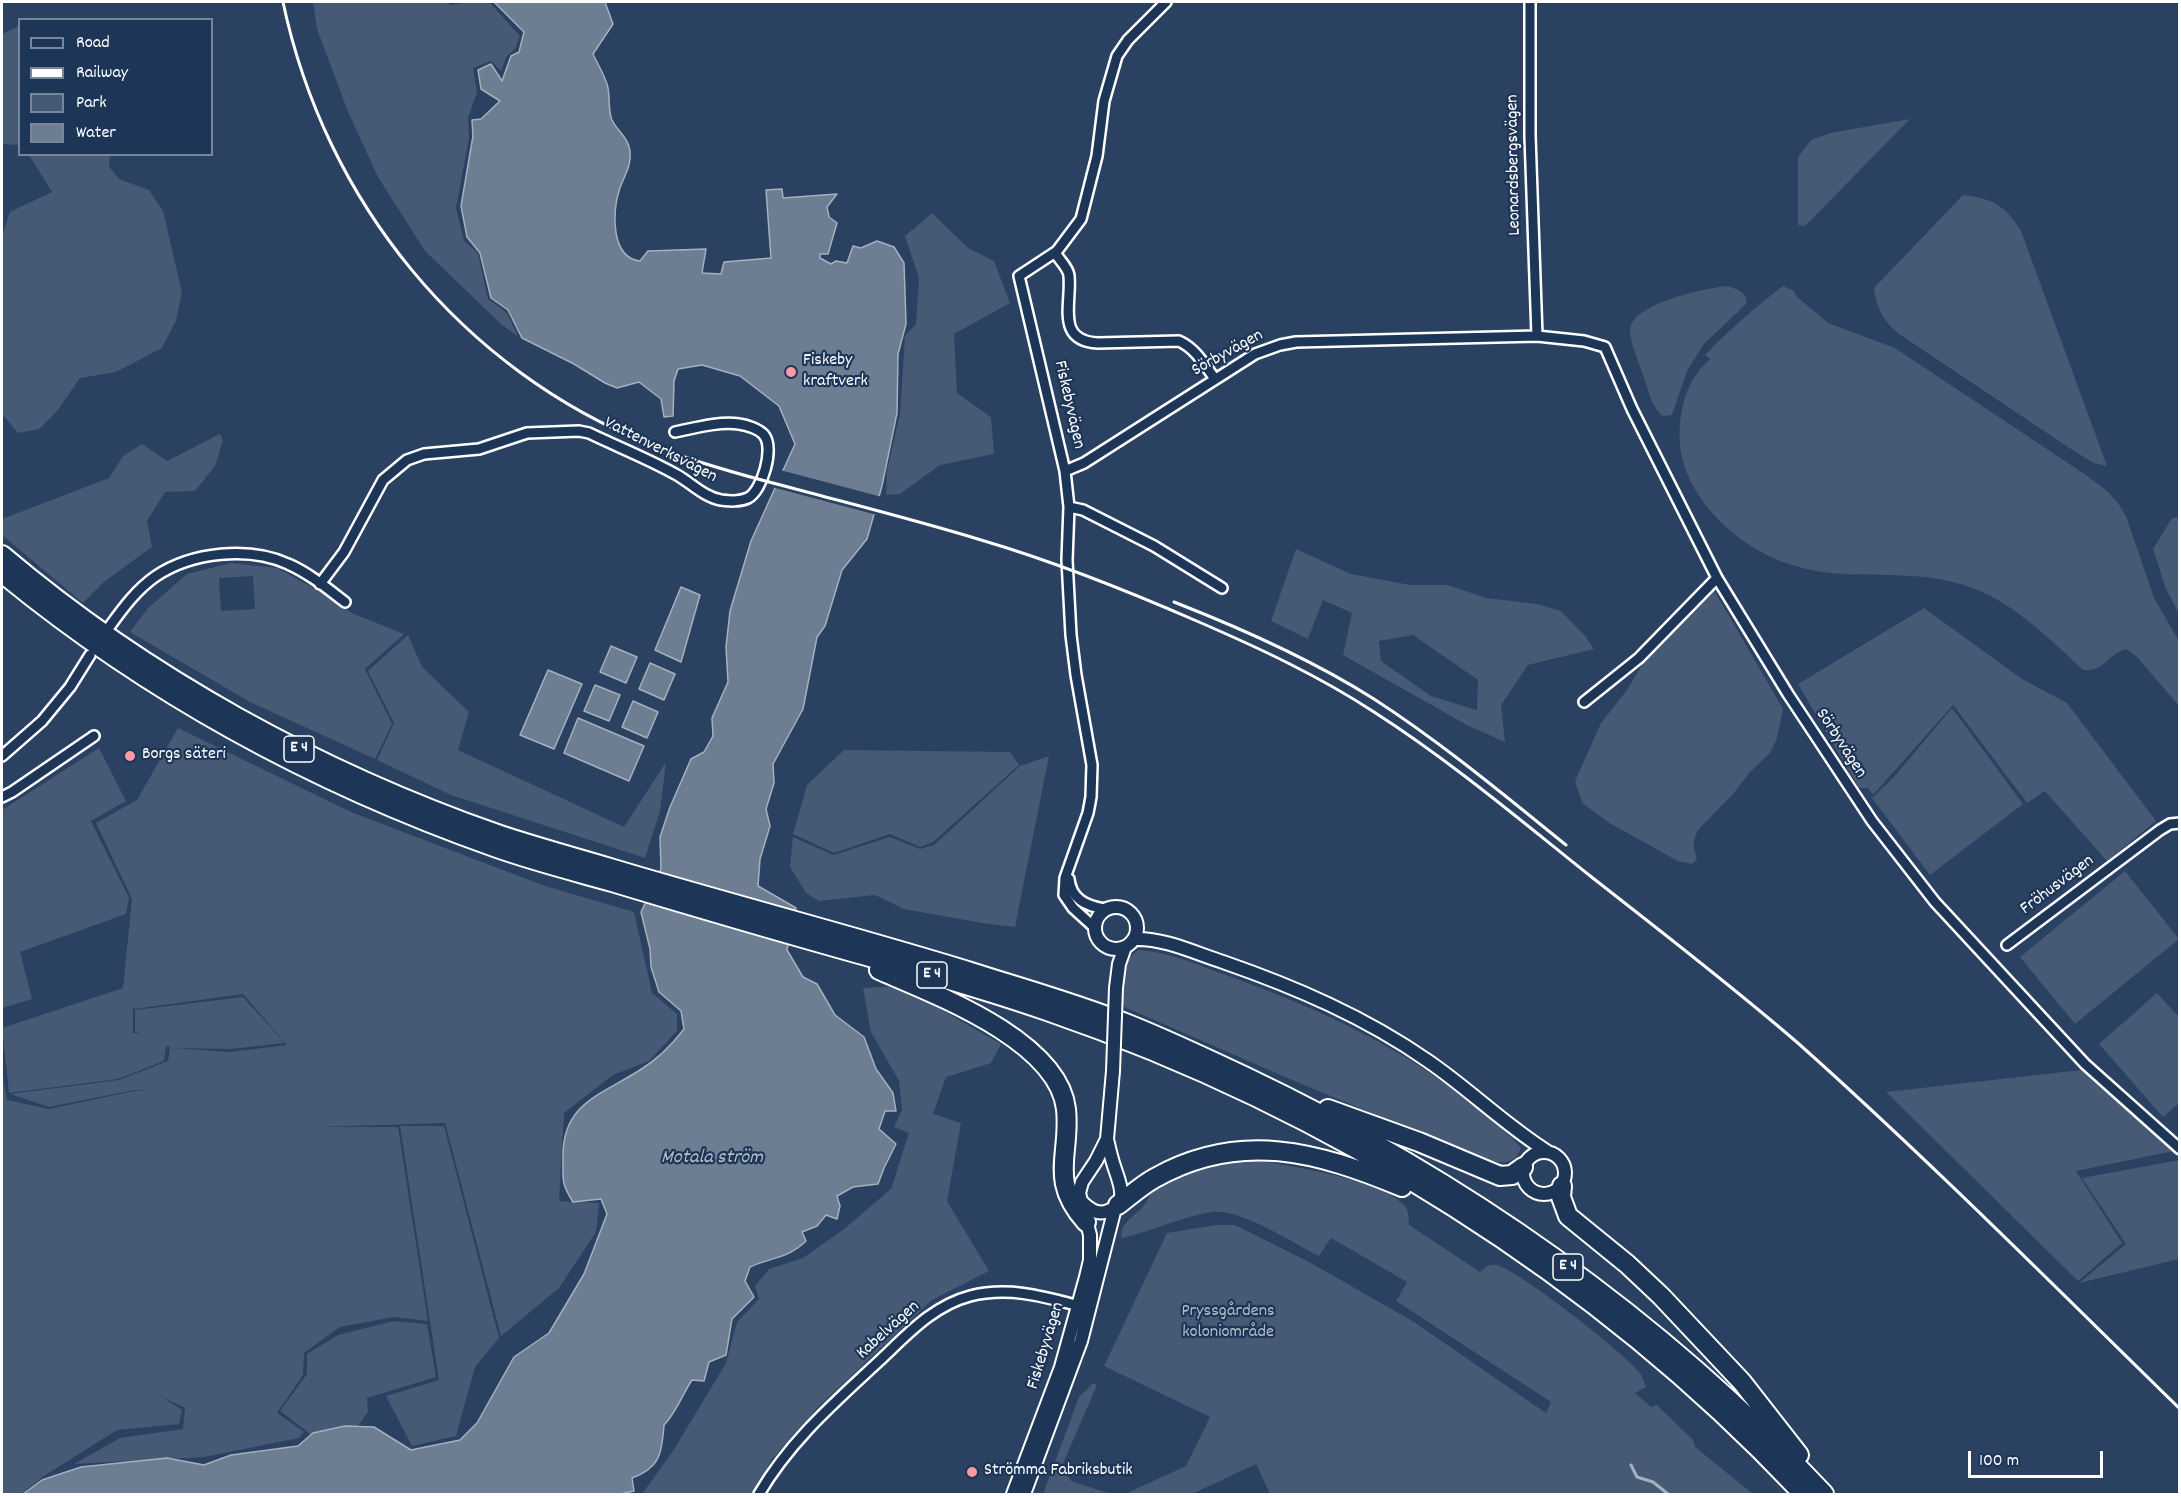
<!DOCTYPE html>
<html>
<head>
<meta charset="utf-8">
<style>
  body { margin:0 }
  #map { position:relative; width:2181px; height:1496px; overflow:hidden; background:#2a4161; font-family:Dekko,sans-serif }
  canvas { display:block }
  .frame { position:absolute; inset:0; border:3px solid #fff; pointer-events:none }
  .legend { position:absolute; left:18px; top:18px; width:195px; height:138px; box-sizing:border-box; background:#1d3557; border:2px solid #77869a; margin:0; padding:8px 10px; list-style:none; font-size:18px; color:#fff }
  .legend li { display:flex; align-items:center; gap:12px; height:30px }
  .legend b { width:30px; border:2px solid #77869a }
  .scale { position:absolute; left:1968px; top:1451px; width:135px; height:27px; box-sizing:border-box; border:3px solid #fff; border-top:0; padding-left:8px; font-size:18px; line-height:21px; white-space:nowrap; color:#fff; -webkit-text-stroke:4px #1d3557; paint-order:stroke }
</style>
</head>
<body>
<div id="map">
<canvas width="2181" height="1496"></canvas>
<div class="frame"></div>
<ul class="legend">
<li><b style="height:8px;background:#1d3557"></b>Road</li>
<li><b style="height:8px;background:#fff"></b>Railway</li>
<li><b style="height:16px;background:#465975"></b>Park</li>
<li><b style="height:16px;background:#6d7d92"></b>Water</li>
</ul>
<div class="scale">100 m</div>
</div>
<script>
const context = document.querySelector('canvas').getContext('2d');
context.lineJoin = 'round';
function fillPath(path, color) {
  context.fillStyle = color;
  context.fill(path, 'evenodd');
}
function stroke(path, color, width, dash) {
  context.strokeStyle = color;
  context.lineWidth = width;
  context.lineCap = dash ? 'butt' : 'round';
  context.setLineDash(dash || []);
  context.stroke(path);
}
function write(font, color, halo, rows, align = 'center') {
  context.font = font + ' Dekko,sans-serif';
  context.lineWidth = 4.5;
  context.setLineDash([]);
  context.textBaseline = 'middle';
  context.strokeStyle = halo;
  context.fillStyle = color;
  for (const [text, x, y, turn = 0] of rows) {
    context.save();
    context.translate(x, y);
    context.rotate((+turn || 0) * Math.PI / 180);
    context.textAlign = isNaN(turn) ? turn : align;
    if (halo) context.strokeText(text, 0, 0);
    context.fillText(text, 0, 0);
    context.restore();
  }
}
fillPath(new Path2D(`
  M313 2H449V5L469 2 490 3 520 36 515 49 507 56 501 71 491 61 473 68 477 92 468 118 469 138 456 208 464 241 478 253 488 299 507 313 518 336 503 326 425 251 378 177 348 112 317 29Z
  M19 26V145L2 144V34Z
  M1910 119 1805 226 1798 225V157L1811 140 1830 133Z
  M29 155H110L109 167 119 179 149 190 163 211 182 292 176 321 162 348 116 372 80 378 58 410 39 429 18 433 2 414V236L10 212 52 192Z
  M1963 195C1992 198 2006 206 2021 231L2107 466 2093 463 2068 447 1899 334C1884 322 1876 307 1874 288Z
  M932 213 968 248 994 261 1010 303 954 334 957 393 991 417 994 454 940 465 900 494 886 495 887 470 900 414 905 336 916 324 919 278 905 236Z
  M1727 286C1737 289 1748 292 1746 304L1703 345 1687 371 1672 415 1663 416C1651 408 1648 388 1643 375 1640 364 1629 341 1630 330 1632 303 1706 288 1727 286Z
  M1783 286 1794 291 1796 296 1828 323 1895 348 2086 475 2106 490 2118 503 2126 516 2154 598 2179 641V706L2136 656 2126 649C2108 654 2103 673 2083 670 2051 640 2016 605 1975 589 1932 572 1890 576 1845 574 1795 572 1751 554 1716 517 1698 498 1682 471 1680 445 1678 412 1685 381 1710 359L1705 355C1729 330 1755 307 1783 286Z
  M220 434 223 440 215 466 195 491 165 492 147 521 152 547 105 581 83 603 2 535V519L109 478 123 456 142 444 167 461Z
  M2179 517H2180L2179 614 2166 589 2153 549 2172 518Z
  M1296 549 1351 574 1410 585H1448L1486 598 1537 604 1561 611 1586 637 1594 649 1528 665 1501 705 1505 742 1467 725 1343 655 1352 613 1323 600 1308 639 1271 621ZM1413 635 1478 680 1477 710 1431 696 1381 661 1379 641Z
  M231 563 277 568 321 592 352 613 404 634 365 669 392 724 375 759 250 702 130 632 148 608 187 574ZM253 576 255 609 221 611 219 578Z
  M1714 590 1783 709 1777 738 1770 753 1750 772 1733 794 1698 830 1694 840V849L1697 859 1692 864 1678 861 1611 824 1582 803 1575 781 1601 723 1627 690 1643 663 1649 658 1663 638Z
  M1924 608 2022 679 2067 703 2156 821 2107 861 2045 791 2027 803 1953 705 1873 795 1868 788H1859L1798 684Z
  M408 635 422 667 469 712 458 750 624 827 666 762 660 811 645 858 451 795 377 760 394 723 368 671Z
  M1952 708 2023 804 1930 875 1872 798 1893 778Z
  M178 728 351 812 545 886 634 912 652 993 677 1014V1031L649 1061 613 1075 564 1113 559 1201 599 1203 596 1232 559 1288 501 1336 445 1123 319 1127H398L428 1321 393 1317 340 1327 304 1353 303 1375 277 1413 304 1432 299 1438 204 1457 74 1464 120 1438 183 1429 185 1408 162 1397 182 1410 179 1424 117 1430 44 1476 21 1494H2V1073L7 1100 49 1109 134 1091H147L135 1090 49 1107 10 1094 119 1080 168 1061 170 1047 166 1046 164 1061 118 1079 9 1093 2 1028 123 988 132 899 96 823 137 800ZM243 994 287 1045 230 1052 172 1048 231 1049 285 1043 243 997 135 1010V1031L139 1033H133V1006L135 1009Z
  M99 748 126 801 91 821 129 898 126 914 20 952 32 999 2 1008V810Z
  M844 750 1010 752 1019 765 933 842 920 847 890 834 834 853 793 834 807 785Z
  M1049 756 1015 927 982 923 904 909 875 895 819 901 806 893 790 867 793 837 833 855 890 837 920 849 934 845 1020 766Z
  M2125 871 2179 939 2075 1024 2020 957Z
  M1139 950C1170 952 1198 965 1226 975 1307 1004 1388 1040 1457 1092 1476 1107 1494 1123 1513 1139L1521 1148C1515 1167 1497 1163 1482 1159L1285 1077 1122 1006C1124 988 1120 959 1139 950Z
  M900 986 1001 1044 991 1063 946 1077 933 1114 961 1123 947 1201 989 1271 932 1300 818 1407 772 1459 754 1494H642L673 1451 726 1363 737 1322 759 1299 755 1286 769 1269 803 1258 844 1229 891 1189 909 1133 894 1127 902 1110 899 1081 871 1032 863 988Z
  M2157 993 2180 1018 2179 1103 2163 1117 2099 1044Z
  M2081 1070 2174 1151 2076 1171 2122 1243 2078 1281 1886 1092Z
  M400 1126H444L499 1338 475 1367 456 1436 412 1446 386 1396 439 1380Z
  M1244 1158C1285 1166 1373 1176 1403 1204 1409 1209 1409 1218 1409 1225L1480 1272C1485 1268 1489 1263 1496 1265 1516 1268 1627 1355 1641 1374 1643 1378 1644 1383 1646 1387L1635 1393 1651 1407 1657 1405 1693 1440 1695 1447 1753 1494H1270L1256 1464 1192 1494H1125L1186 1466 1210 1417 1104 1366 1167 1233 1216 1225H1235L1311 1263 1414 1322 1546 1413 1551 1402 1396 1301 1407 1282 1331 1238 1319 1256C1293 1243 1240 1208 1212 1212 1180 1217 1153 1231 1122 1238 1118 1225 1133 1217 1141 1209 1147 1203 1149 1195 1154 1190 1175 1169 1217 1160 1244 1158Z
  M2179 1160V1259L2079 1283 2126 1244 2082 1178Z
  M394 1321 427 1324 436 1377 367 1398 368 1412 335 1459 304 1429 280 1411 307 1374V1354L338 1335Z
  M1093 1383 1097 1385 1062 1466 1071 1481 1111 1494H1043L1079 1397Z`), '#465975');
const water = new Path2D(`
  M494 2H605L613 24 593 54C598 65 606 77 608 88 610 98 608 111 612 120 618 132 628 137 630 151 632 167 623 177 619 191 612 212 611 258 640 261L648 251 706 249 702 273 721 274 724 262 771 258 766 190 782 189 783 198 837 194 827 207 829 217 837 223 828 254H820V258L831 264 836 261 847 263 853 246 861 248 877 241 894 247 904 263 906 324 898 354 897 413 882 486 867 539 842 570 825 626 817 637 803 709 773 764 774 783 766 809 770 826 760 859 758 886 796 908 787 950 803 977 817 984 835 1015 864 1037 876 1069 893 1093 896 1111H885L879 1129 896 1144 884 1168 878 1184 853 1187 837 1196 840 1206 837 1219 826 1215 817 1226 802 1232 806 1241C787 1259 772 1257 750 1267L745 1281 754 1297 732 1319 726 1355 709 1362 704 1381 692 1380C682 1395 676 1413 664 1425 662 1453 660 1468 632 1478L634 1491 620 1494H23L42 1480 81 1467 167 1458 204 1465 231 1455 298 1446 313 1433 345 1426 374 1427 411 1450 460 1440 477 1423 514 1357 549 1333 584 1274 607 1214 601 1199 573 1202C561 1183 563 1180 563 1158 562 1103 601 1095 640 1070 658 1059 671 1046 684 1029L681 1011 659 992 651 967 650 949 641 912 661 869 660 837 670 807 691 759 704 752 713 736 712 718 728 682 726 647 730 611 751 541 795 444 779 406 740 376 702 365 678 369 674 381 673 416 664 417 661 399 639 382 617 388 605 383 574 364 522 338 508 310 491 298 480 253 467 237 461 206 473 136 472 120 481 119 500 101 481 89 478 70 491 64 502 81 511 56 519 52 524 32Z
  M681 587 700 595 681 662 655 650Z
  M611 646 637 657 626 683 600 672Z
  M650 663 675 674 664 700 639 689Z
  M548 670 582 684 554 749 520 735Z
  M595 685 620 695 609 721 584 711Z
  M633 701 658 712 647 738 622 727Z
  M578 718 644 746 629 781 564 753Z`);
fillPath(water, '#6d7d92');
stroke(water, '#a7b1be', 1.5);
fillPath(new Path2D(`
  M780 470 882 497 877 515 772 487Z`), '#2a4161');
stroke(new Path2D(`
  M1631 1465 1637 1477 1653 1482 1668 1494`), '#a7b1be', 3);
const minor = new Path2D(`
  M1055 253C1059 259 1069 269 1069 276 1072 303 1055 341 1098 343L1179 341C1196 349 1204 364 1215 379
  M1537 336 1584 341 1605 347 1632 409 1717 578 1788 694 1872 821 1935 902 2085 1064 2180 1149
  M1065 471 1084 463 1255 354 1280 345 1296 342 1537 336 1530 136V2
  M1069 507 1083 510 1154 546 1222 588
  M320 584 344 552 383 480 407 460 424 454 479 449 527 433 579 431 589 433C618 447 649 459 677 475 691 483 704 497 721 500 730 501 739 502 748 498 762 491 775 448 764 435 759 429 747 425 739 424 719 421 695 428 675 432
  M110 626C123 608 137 589 156 576 192 552 249 546 288 564 309 573 328 589 345 602
  M1584 702 1639 658 1717 578
  M2 756 42 721 70 687 90 655
  M2 797 12 792 94 736
  M1069 879C1071 899 1086 906 1105 909
  M1095 928 1073 908 1064 895 1065 878 1088 813 1091 797 1092 765 1076 675 1071 635 1067 560 1069 507 1065 471 1019 276 1057 251 1081 219 1097 156 1104 101 1117 56 1128 40 1166 2
  M2007 945 2160 830 2170 824 2180 823
  M759 1494C790 1441 834 1403 878 1362 906 1336 932 1306 970 1296 1010 1286 1045 1297 1083 1307`);
const tertiary = new Path2D(`
  M1095 928a21 21 0 1 1 42 0a21 21 0 1 1-42 0Z
  M1135 939C1164 938 1195 953 1223 962 1295 987 1365 1017 1428 1061 1469 1089 1505 1125 1548 1152
  M1116 988 1119 964 1125 947
  M1523 1173a21 21 0 1 1 42 0a21 21 0 1 1-42 0Z
  M1083 1203C1090 1210 1099 1215 1108 1211 1130 1203 1119 1182 1114 1166 1111 1157 1109 1148 1107 1139
  M1013 1494 1061 1367 1086 1277 1090 1260V1235L1079 1193 1082 1182 1096 1161 1107 1139 1113 1071
  M1024 1494 1081 1341 1115 1208`);
const motorway = new Path2D(`
  M2 555C147 678 320 772 500 835 536 847 573 857 610 868 730 904 851 935 971 972 1021 988 1071 1002 1120 1021 1162 1037 1203 1057 1244 1076 1461 1179 1660 1318 1824 1494
  M2 573C148 693 316 784 494 847 533 861 573 871 612 882 695 907 777 931 859 954 922 972 985 989 1047 1011 1329 1108 1599 1276 1803 1494
  M879 970C934 994 1058 1040 1066 1109 1071 1155 1048 1180 1086 1222
  M1328 1109 1419 1142 1500 1176 1512 1175 1523 1167
  M1562 1186 1561 1197 1568 1216 1627 1264 1661 1296 1742 1382 1799 1455
  M1118 1205C1130 1196 1142 1185 1155 1178 1240 1130 1318 1152 1402 1187`);
stroke(minor, '#fff', 14);
stroke(tertiary, '#fff', 16);
stroke(motorway, '#fff', 22);
stroke(minor, '#1d3557', 9);
stroke(tertiary, '#1d3557', 12);
stroke(motorway, '#1d3557', 18);
stroke(new Path2D(`
  M283 2C325 201 461 369 651 445 697 463 745 476 792 488 855 505 919 521 981 540 1056 562 1128 591 1199 622 1259 648 1319 676 1374 712 1449 760 1519 819 1589 875 1659 930 1731 985 1799 1044 1930 1161 2054 1286 2180 1409
  M1174 602C1243 629 1311 659 1374 699 1442 743 1504 795 1566 845`), '#fff', 3);
const tertiaryBridge = new Path2D(`
  M1113 1071 1116 988`);
stroke(tertiaryBridge, '#fff', 16, []);
stroke(tertiaryBridge, '#1d3557', 12);
for (const [x, y, r, color] of [
  [791,372,6,"#ff9aa2"],
  [130,756,6,"#ff9aa2"],
  [972,1472,6,"#ff9aa2"]
]) {
  const dot = new Path2D();
  dot.arc(x, y, r, 0, 2 * Math.PI);
  context.fillStyle = color;
  context.fill(dot);
  stroke(dot, '#1d3557', 2);
}
for (const [x, y, w] of [
  [299,749,30],
  [932,975,30],
  [1568,1267,30]
]) {
  const box = new Path2D();
  box.roundRect(x - w / 2, y - 13, w, 26, 4.5);
  context.fillStyle = '#1d3557';
  context.fill(box);
  stroke(box, '#fff', 1.5);
}
write('bold 16px', '#fff', null, [
  ["E 4",299,749],
  ["E 4",932,975],
  ["E 4",1568,1267]
]);
write('18px', '#fff', '#1d3557', [
  ["Leonardsbergsvägen",1515,165,-91],
  ["Sörbyvägen",1228,354,-29],
  ["Fiskebyvägen",1068,405,77],
  ["Vattenverksvägen",660,451,27],
  ["Sörbyvägen",1840,744,57],
  ["Fröhusvägen",2058,886,-37],
  ["Kabelvägen",889,1331,-42],
  ["Fiskebyvägen",1047,1346,-73]
]);
write('18px', '#fff', '#1d3557', [
  ["Fiskeby",803,362],
  ["kraftverk",803,383],
  ["Borgs säteri",142,756],
  ["Strömma Fabriksbutik",984,1472]
], 'left');
write('18px', '#b5bdc8', '#1d3557', [
  ["Pryssgårdens",1228,1313],
  ["koloniområde",1228,1334]
]);
write('italic 20px', '#b6bec8', '#1d3557', [
  ["Motala ström",712,1159]
]);
</script>
</body>
</html>
